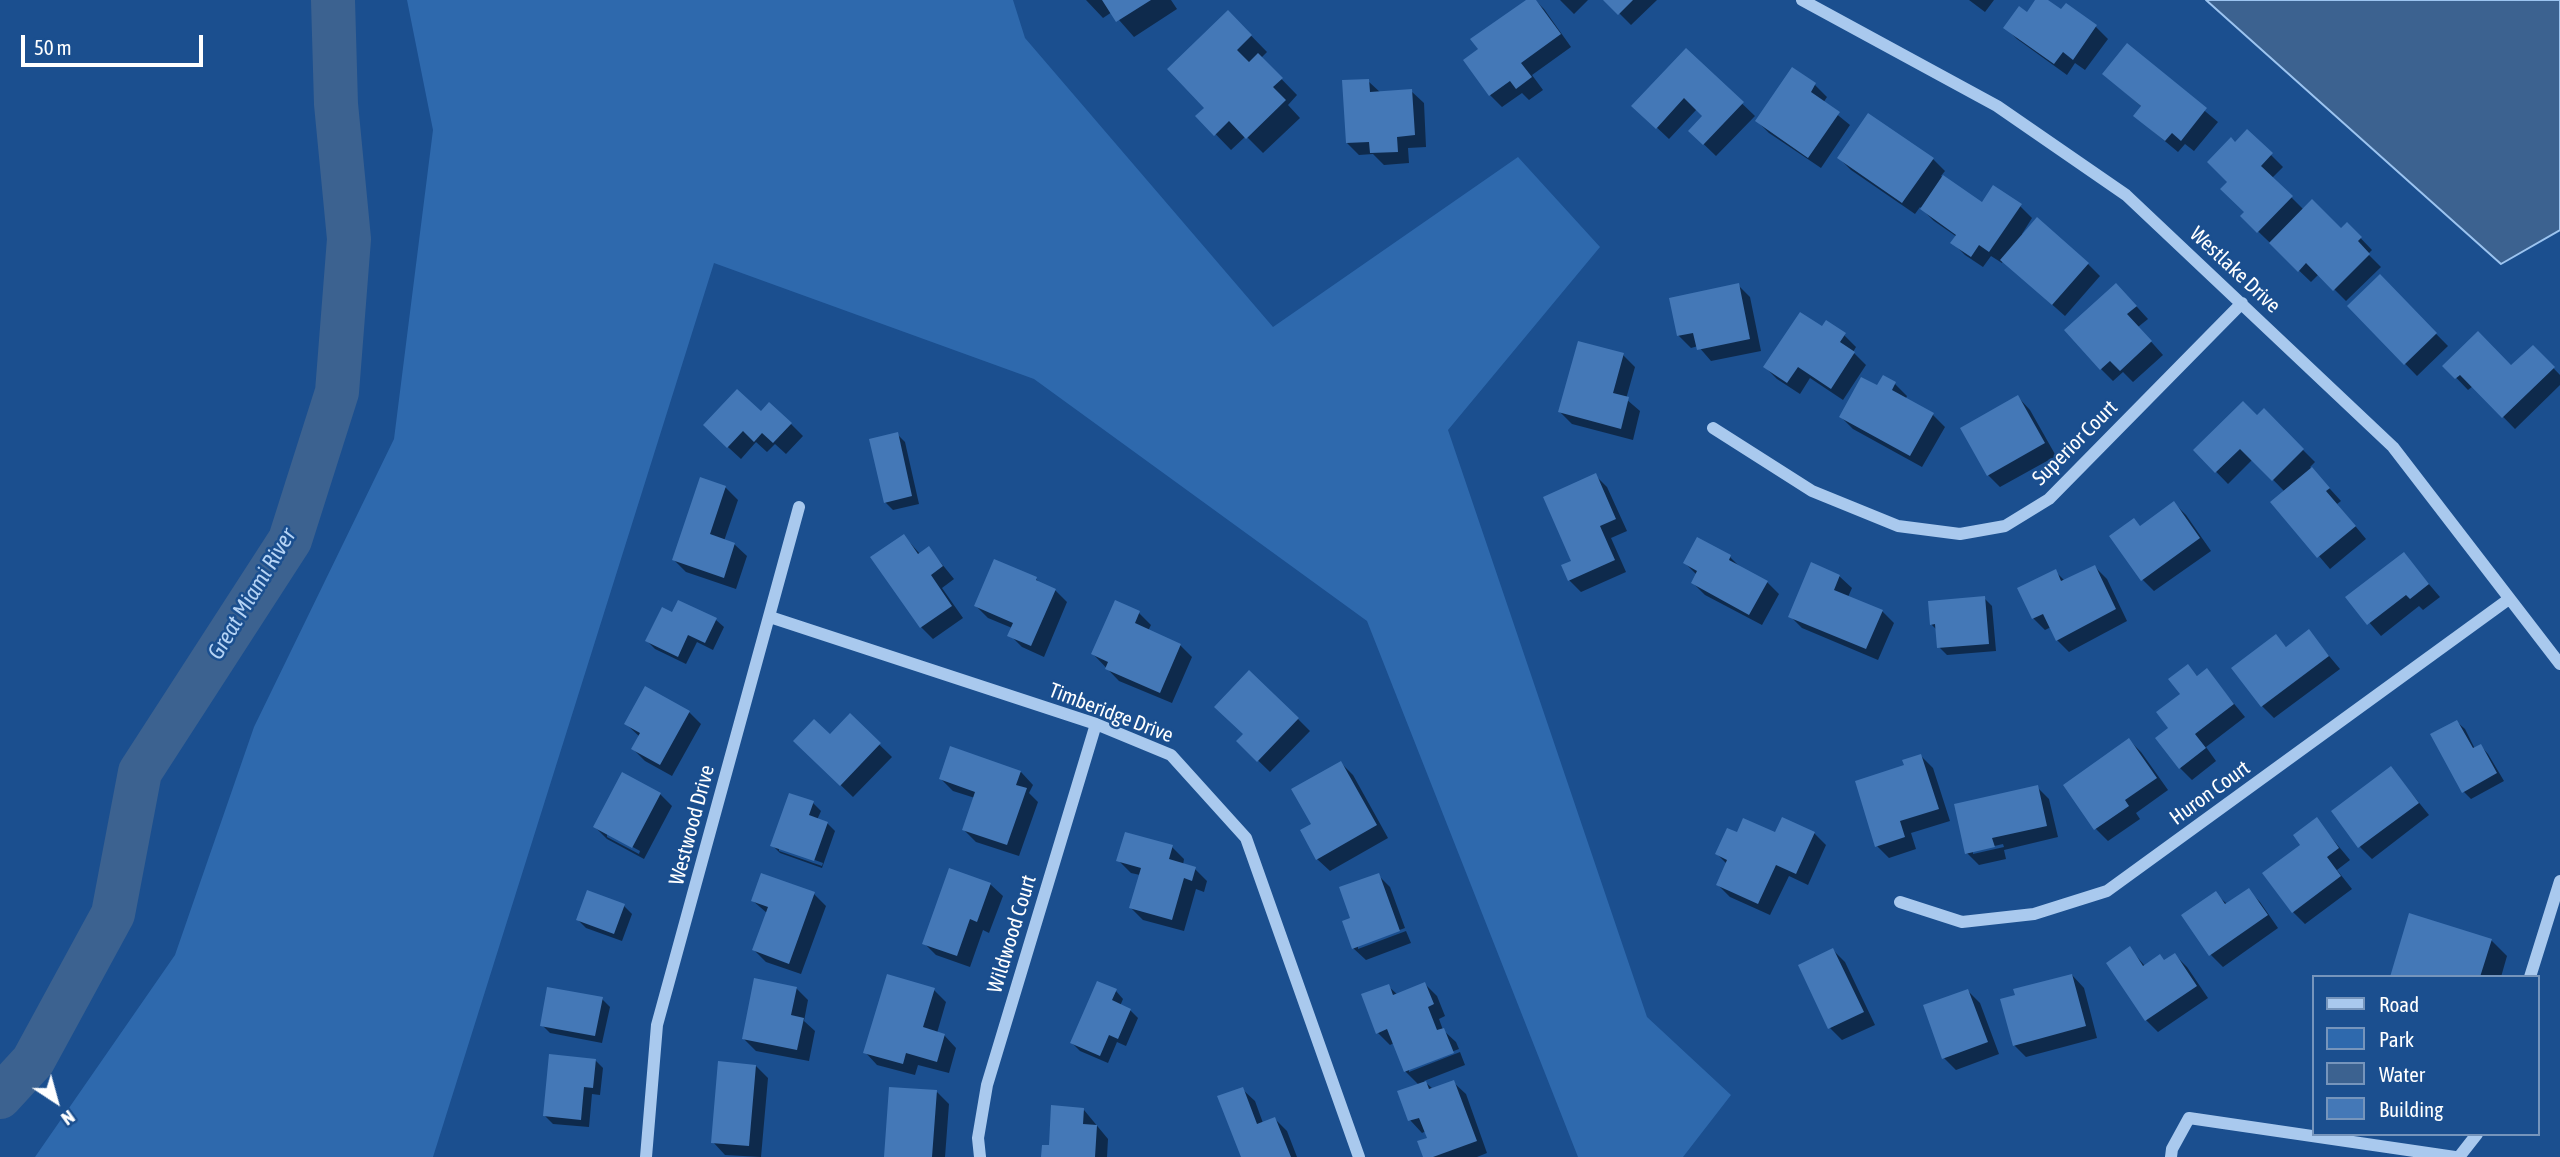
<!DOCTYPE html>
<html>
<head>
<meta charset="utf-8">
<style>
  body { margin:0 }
  #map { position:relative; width:2560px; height:1157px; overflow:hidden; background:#1b4f8f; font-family:"Asap Condensed",sans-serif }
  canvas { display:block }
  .legend { position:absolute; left:2312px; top:975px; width:228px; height:161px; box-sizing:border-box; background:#1b4f8f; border:2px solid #7695bc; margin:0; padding:9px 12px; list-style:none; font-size:21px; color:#fff }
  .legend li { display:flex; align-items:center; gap:14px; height:35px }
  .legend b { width:35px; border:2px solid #7695bc }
  .north { position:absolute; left:21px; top:1066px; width:70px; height:70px; -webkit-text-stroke:5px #1b4f8f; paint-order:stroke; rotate:144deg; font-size:19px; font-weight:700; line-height:28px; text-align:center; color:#fff }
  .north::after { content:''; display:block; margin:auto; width:24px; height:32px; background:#fff; clip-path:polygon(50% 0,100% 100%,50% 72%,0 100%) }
  .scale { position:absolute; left:21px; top:35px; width:182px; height:32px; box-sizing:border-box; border:4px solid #fff; border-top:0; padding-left:9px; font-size:21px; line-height:24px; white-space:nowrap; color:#fff; -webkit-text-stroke:5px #1b4f8f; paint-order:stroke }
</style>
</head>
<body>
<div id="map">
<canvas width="2560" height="1157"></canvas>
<ul class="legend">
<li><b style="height:9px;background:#a9c9ee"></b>Road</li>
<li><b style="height:19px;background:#2e69ad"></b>Park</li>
<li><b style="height:19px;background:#3c6290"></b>Water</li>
<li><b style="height:19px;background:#4478b7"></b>Building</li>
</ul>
<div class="north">N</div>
<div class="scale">50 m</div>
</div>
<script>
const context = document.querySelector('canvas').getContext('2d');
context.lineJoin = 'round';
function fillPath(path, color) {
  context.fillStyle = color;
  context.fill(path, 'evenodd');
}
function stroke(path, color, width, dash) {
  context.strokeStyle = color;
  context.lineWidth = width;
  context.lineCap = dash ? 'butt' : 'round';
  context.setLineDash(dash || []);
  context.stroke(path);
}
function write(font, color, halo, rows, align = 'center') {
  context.font = font + ' "Asap Condensed",sans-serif';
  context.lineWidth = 5;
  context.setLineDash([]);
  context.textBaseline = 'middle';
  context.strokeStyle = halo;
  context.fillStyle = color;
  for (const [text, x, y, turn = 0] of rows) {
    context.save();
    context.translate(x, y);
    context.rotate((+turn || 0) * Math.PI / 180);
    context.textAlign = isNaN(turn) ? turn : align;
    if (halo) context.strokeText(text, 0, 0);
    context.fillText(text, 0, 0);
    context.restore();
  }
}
fillPath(new Path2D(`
  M407 0H1013L1025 38 1273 327 1518 157 1600 247 1448 430 1647 1017 1731 1095 1683 1157H1578L1367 621 1034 379 714 263 433 1157H35L175 955 254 727 394 439 433 130Z`), '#2e69ad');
const water = new Path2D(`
  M2206 0H2560V230L2501 264Z`);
fillPath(water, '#3c6290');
stroke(water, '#9cc4f0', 2);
fillPath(new Path2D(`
  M1086 0H1171L1177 9 1134 37 1112 12 1103 18Z
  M1528 0H1535L1544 9 1571 47 1532 75 1543 90 1529 100 1522 93 1502 107 1490 95 1480 50Z
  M1560 0H1588L1574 14Z
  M1606 0H1657L1631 25Z
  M1969 0H1994L1985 12Z
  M2037 0H2045L2062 12 2066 6 2096 27 2108 39 2085 70 2075 63 2067 75 2017 39 2005 27 2027 14Z
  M1228 12 1267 52 1261 58 1297 95 1288 105 1300 118 1263 153 1246 136 1231 150 1198 116 1207 108Z
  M2127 46 2218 122 2194 151 2185 144 2178 152 2148 127 2142 107 2104 74Z
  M1686 50 1755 116 1716 156 1690 131 1705 116 1697 109 1669 139 1634 106Z
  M1792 69 1815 85 1827 97 1823 103 1850 125 1821 168 1769 133 1757 121Z
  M1368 81 1381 93 1411 91 1424 103 1426 147 1408 148 1409 163 1384 165 1373 154 1359 155 1347 143Z
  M2247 131 2283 167 2272 178 2304 210 2341 230 2347 224 2372 250 2368 254 2381 267 2346 301 2319 274 2311 282 2242 216 2246 212 2229 182 2235 144Z
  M1839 158 1933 159 1945 171 1941 176 1982 204 2020 206 2032 218 2022 234 2088 264 2100 276 2065 316 2003 261 2002 263 1991 256 1983 267 1965 255 1953 243 1957 237 1934 221 1920 207 1915 214 1851 170Z
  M2380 277 2448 346 2417 376 2349 306Z
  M1738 285 1750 297 1761 351 1711 361 1698 346 1691 348 1678 335Z
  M2128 297 2148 319 2138 327 2163 355 2133 382 2123 372 2113 381 2101 369Z
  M1822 328 1844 335 1856 347 1853 352 1866 365 1843 400 1810 378 1800 394 1777 379 1765 367Z
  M2533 347 2560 375V385L2515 429 2473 386 2468 390 2445 366 2512 367Z
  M1623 355 1635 367 1626 399 1640 411 1633 440 1572 424 1560 412Z
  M1895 384 1907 396 1905 400 1933 415 1945 427 1922 467 1853 429 1841 417 1878 388Z
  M2018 397 2030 410 2056 456 2000 487 1988 475Z
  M2264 411 2315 462 2310 467 2341 501 2337 504 2366 539 2330 569 2273 502 2285 492 2253 459 2228 484 2195 450 2257 418Z
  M761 414 791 424 803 436 786 454 775 444 767 452 756 442 741 459 717 437Z
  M897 434 905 442 919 504 893 510 885 502Z
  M1595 475 1607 487 1627 531 1611 538 1626 572 1581 592 1569 580Z
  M701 479 726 488 738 500 724 541 734 544 747 556 736 589 686 572 674 560Z
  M2174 503 2186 515 2211 551 2154 591 2142 579 2141 527Z
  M904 536 920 554 929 548 954 579 942 588 963 618 933 639 921 627Z
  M2403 554 2440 597 2423 610 2419 606 2381 636 2348 598Z
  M1730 557 1743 570 1767 582 1779 594 1762 625 1705 595 1693 583 1697 575 1685 563Z
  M2095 567 2107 579 2127 621 2069 652 2057 640 2051 627 2045 630 2033 618 2056 572 2065 581Z
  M1839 576 1852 588 1848 597 1882 611 1894 623 1878 660 1802 628 1790 616Z
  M1036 579 1041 584 1055 590 1067 602 1044 657 1022 647 1010 635 1012 628 988 618 976 606Z
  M1984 598 1992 606 1996 651 1947 655 1939 647 1937 630 1931 624Z
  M1139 613 1151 625 1148 631 1180 645 1192 657 1172 703 1119 681 1093 654Z
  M673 615 716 620 724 627 713 650 697 642 686 664 655 649 647 641Z
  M2309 632 2340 669 2274 718 2262 706 2276 637 2287 648Z
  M2188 666 2198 677 2207 671 2245 717 2206 747 2216 761 2192 780 2180 768 2182 694Z
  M689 712 701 724 672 776 645 761 633 749 640 737 626 724Z
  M850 716 892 757 853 797 795 741 830 737Z
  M1298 719 1310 731 1270 772 1238 741 1245 734Z
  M2457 722 2465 729 2475 749 2481 746 2488 754 2504 781 2471 799 2463 791Z
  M2129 740 2141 752 2168 790 2136 813 2140 819 2108 841 2096 829 2065 785Z
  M951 748 1021 772 1033 785 1029 793 1038 802 1019 856 976 842 964 830 975 798 953 791 941 779Z
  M1921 756 1933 768 1950 821 1911 833 1916 849 1889 858 1877 846Z
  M1341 763 1353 775 1388 838 1330 871 1317 859 1313 825Z
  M2391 768 2429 815 2372 859 2360 847Z
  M623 775 660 794 672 806 644 859 607 839 595 827ZM607 833 640 851 639 854 607 837Z
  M2037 787 2049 799 2058 837 2004 850 2006 859 1979 865 1967 853ZM2003 844 2004 847 1973 854V851Z
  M813 803 821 811 817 820 827 823 835 831 822 868 780 853 772 845ZM779 847 823 863 822 866 779 851Z
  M2316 819 2350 860 2337 870 2352 889 2305 924 2293 912 2303 845Z
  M1814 833 1826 845 1808 885 1789 876 1770 915 1730 897 1718 885 1727 864 1717 854 1738 834Z
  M1172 847 1184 859 1183 865 1195 869 1207 881 1204 892 1196 889 1184 931 1143 920 1131 908 1140 875 1131 873 1118 860Z
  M1378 875 1390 887 1405 928 1358 945V949L1406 931 1411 943 1366 960 1353 948V919Z
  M990 884 1003 896 989 933 983 930 970 967 936 955 924 943Z
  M2248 890 2260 902 2278 928 2223 967 2211 955 2215 893 2227 904Z
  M814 894 826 906 801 974 766 962 754 950 767 913 753 901Z
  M624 906 632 914 622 941 586 928 578 920Z
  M2491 940 2507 956 2501 977H2392Z
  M2130 949 2145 966 2165 962 2175 955 2187 967 2208 998 2158 1032 2146 1020Z
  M1833 950 1845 962 1875 1025 1842 1040 1830 1028 1800 966Z
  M2072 975 2084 988 2097 1038 2026 1057 2014 1045Z
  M1425 984 1437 996 1445 1016 1439 1019 1443 1030 1456 1042 1459 1049 1409 1068V1072L1460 1052 1465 1065 1424 1081 1433 1089 1453 1082 1466 1094 1487 1153 1477 1157H1425L1429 1139 1426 1131 1422 1133 1410 1120 1419 1085 1405 1071 1394 1043 1390 1045 1378 1033 1388 986 1398 995Z
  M796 988 808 1000 804 1021 815 1031 809 1061 756 1051 744 1039Z
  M934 990 946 1002 937 1033 944 1035 956 1048 949 1073 918 1065 915 1075 877 1065 865 1052Z
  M1116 991 1123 999 1120 1006 1130 1010 1138 1018 1126 1046 1117 1042 1108 1063 1080 1051 1072 1043Z
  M1968 991 1980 1003 1999 1054 1956 1070 1944 1058Z
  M602 999 610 1007 602 1043 550 1033 542 1025Z
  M595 1060 603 1068 600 1095 592 1094 589 1127 553 1124 545 1116Z
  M756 1066 768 1078 761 1157 725 1155 713 1142Z
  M1242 1089 1255 1101 1263 1123 1275 1119 1287 1131 1297 1157H1243Z
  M937 1092 949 1104 945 1157H886Z
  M1084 1110 1108 1139 1107 1157H1042Z`), '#0007');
stroke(new Path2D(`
  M0 1097 33 1061 113 914 140 772 290 540 337 392 349 239 336 104 333 0`), '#3c6290', 44);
fillPath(new Path2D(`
  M1102 0H1151L1116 22Z
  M1526 0H1536L1561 34 1521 63 1532 77 1516 89 1510 81 1489 96 1463 60 1478 49 1470 39Z
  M1603 0H1633L1618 15Z
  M2035 0H2048L2061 9 2066 3 2097 25 2073 60 2063 52 2054 64 2003 28 2019 6 2027 12Z
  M1228 10 1252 35 1237 50 1249 62 1258 53 1283 78 1273 87 1286 100 1246 139 1229 121 1214 136 1195 116 1204 108 1167 69Z
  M2127 43 2207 108 2181 141 2172 133 2165 141 2133 116 2141 106 2102 74Z
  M1686 48 1744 102 1703 145 1688 131 1702 116 1684 98 1656 129 1631 106Z
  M1792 67 1816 83 1811 92 1840 112 1808 158 1755 121Z
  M1369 79 1370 92 1412 89 1415 135 1397 137 1398 152 1370 153 1369 142 1346 143 1342 80Z
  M1868 113 1934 158 1902 203 1837 158Z
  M2247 129 2273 153 2261 166 2293 196 2257 233 2240 216 2244 212 2220 189 2227 182 2207 162 2231 137 2235 142Z
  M1943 175 1982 202 1993 185 2022 204 1989 252 1979 245 1971 257 1950 243 1956 235 1920 209Z
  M2312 199 2341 228 2347 222 2362 237 2358 241 2370 254 2333 291 2306 263 2298 272 2269 243Z
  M2037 217 2089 263 2052 305 2000 260Z
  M2380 274 2437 333 2404 365 2347 306Z
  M1739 283 1750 339 1697 350 1693 333 1677 336 1669 298Z
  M2116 283 2137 306 2127 314 2152 341 2120 371 2110 361 2100 370 2064 330Z
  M1800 312 1822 326 1826 320 1846 333 1840 342 1855 352 1831 389 1798 367 1787 383 1763 367Z
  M2478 331 2511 365 2533 345 2555 367 2502 418 2460 375 2455 379 2442 366Z
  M1578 341 1624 353 1613 393 1629 397 1621 429 1558 412Z
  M1883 375 1896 382 1892 390 1934 413 1910 456 1839 417 1861 377 1877 385Z
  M737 389 761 411 769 402 792 423 773 443 762 433 754 442 743 431 727 448 703 425Z
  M2018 395 2045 443 1987 476 1960 428Z
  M2243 401 2257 415 2264 408 2304 449 2272 481 2240 449 2215 473 2193 450Z
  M898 432 912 496 884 503 869 439Z
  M2312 467 2330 488 2326 491 2356 526 2317 558 2270 502Z
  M1596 473 1616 519 1600 526 1615 560 1568 581 1561 565 1571 561 1543 497Z
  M700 477 726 486 710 534 735 543 724 578 672 560Z
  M2174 501 2200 538 2141 581 2109 536 2134 518 2140 526Z
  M904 534 918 554 929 546 943 566 931 575 952 606 920 628 870 557Z
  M1697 537 1731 555 1729 560 1768 581 1749 615 1691 583 1697 571 1683 563Z
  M2404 552 2429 584 2410 599 2406 595 2367 625 2345 597Z
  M994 559 1037 577 1036 580 1056 589 1031 646 1007 636 1013 623 974 606Z
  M1811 562 1840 575 1834 590 1883 610 1866 649 1788 617Z
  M2095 565 2116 609 2056 641 2043 614 2032 619 2017 588 2056 569 2061 581Z
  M1985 596 1989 644 1937 648 1935 624 1930 625 1928 601Z
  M678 600 717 618 705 643 688 635 678 657 645 641 662 607 672 612Z
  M1115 600 1140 611 1135 623 1181 644 1160 693 1105 669 1108 662 1091 654Z
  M2309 629 2329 656 2261 707 2231 668 2276 634 2286 647Z
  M2188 664 2197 676 2207 668 2234 704 2195 734 2206 748 2179 769 2155 738 2168 728 2156 712 2180 694 2168 679Z
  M1249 670 1299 718 1257 762 1236 741 1243 734 1214 707Z
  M645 686 690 711 660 765 631 749 640 733 624 724Z
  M850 713 881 743 840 786 793 741 814 719 830 734Z
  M2457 720 2473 748 2481 744 2497 773 2462 793 2430 734Z
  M2129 738 2157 778 2125 800 2129 806 2094 830 2063 785Z
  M950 746 1021 771 1016 785 1027 788 1007 845 962 830 975 792 939 779Z
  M1921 754 1939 809 1900 821 1905 837 1875 847 1855 781 1904 765 1902 760Z
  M1341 761 1377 825 1316 860 1300 830 1311 824 1291 789Z
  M2391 766 2419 803 2358 848 2331 811Z
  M622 772 661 793 632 848 593 827Z
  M2038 785 2047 826 1992 838 1995 847 1965 854 1954 804Z
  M789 793 814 801 809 815 828 822 814 861 770 846Z
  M1782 817 1815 832 1796 874 1776 865 1758 904 1716 885 1727 860 1715 854 1727 828 1737 832 1743 818 1775 832Z
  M2317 817 2339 848 2327 857 2341 876 2292 913 2262 873 2300 845 2293 835Z
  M1125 832 1173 845 1169 859 1196 867 1192 881 1184 878 1172 920 1129 908 1141 868 1116 861Z
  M949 868 991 883 977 922 970 919 957 956 922 944Z
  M761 873 815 892 789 964 752 950 768 907 751 901Z
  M1379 873 1400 931 1352 949 1342 921 1350 918 1339 887Z
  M2249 888 2268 915 2209 956 2181 915 2216 891 2225 904Z
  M587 890 625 904 614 934 576 920Z
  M2409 913 2492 939 2480 977H2390Z
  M2130 946 2143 966 2160 954 2164 960 2175 953 2197 986 2145 1021 2106 963Z
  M1833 948 1864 1012 1828 1029 1798 965Z
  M887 974 935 988 923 1027 945 1034 937 1062 906 1053 903 1064 863 1053Z
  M2072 974 2086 1026 2013 1046 2000 999 2015 995 2013 989Z
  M754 978 797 987 791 1015 804 1018 797 1050 742 1039Z
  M1097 981 1117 989 1112 1000 1131 1009 1118 1039 1109 1035 1100 1056 1070 1043Z
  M1425 982 1434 1004 1428 1007 1437 1030 1444 1028 1454 1053 1404 1072 1387 1029 1376 1034 1361 994 1389 984 1393 995Z
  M547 987 603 997 595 1036 540 1026Z
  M1968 989 1988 1042 1942 1059 1923 1005Z
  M549 1054 596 1059 593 1088 584 1087 581 1120 543 1116Z
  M718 1061 756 1065 749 1146 711 1143Z
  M1454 1080 1477 1141 1433 1157H1423L1417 1141 1427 1138 1419 1118 1408 1121 1397 1091 1426 1081 1429 1089Z
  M889 1087 937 1090 932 1157H884Z
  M1243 1087 1257 1124 1275 1117 1291 1157H1241L1217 1096Z
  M1051 1105 1084 1108 1083 1124 1097 1125 1095 1157H1041L1042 1145H1049Z`), '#4478b7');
stroke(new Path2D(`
  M1802 0 1997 106 2126 195 2393 447 2560 664
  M1713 428 1812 491 1898 526 1960 534 2005 526 2049 499 2242 303
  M770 617 1096 724 1171 755 1246 838 1359 1157
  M1900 902 1962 922 2034 914 2107 891 2509 599
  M2530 977 2560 881
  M646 1157 657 1025 799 507
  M980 1157 978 1138 987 1085 1096 724
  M2171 1157 2172 1149 2189 1118 2455 1157
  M2459 1157 2477 1134`), '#a9c9ee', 12);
write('21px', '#fff', '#1b4f8f', [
  ["Westlake Drive",2235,270,43],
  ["Superior Court",2075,443,-45],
  ["Timberidge Drive",1111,713,21],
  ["Huron Court",2210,793,-36],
  ["Westwood Drive",692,825,-75],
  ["Wildwood Court",1012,934,-73]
]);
write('italic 23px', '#b5d3f5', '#1b4f8f', [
  ["Great Miami River",252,594,-59]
]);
</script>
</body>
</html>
